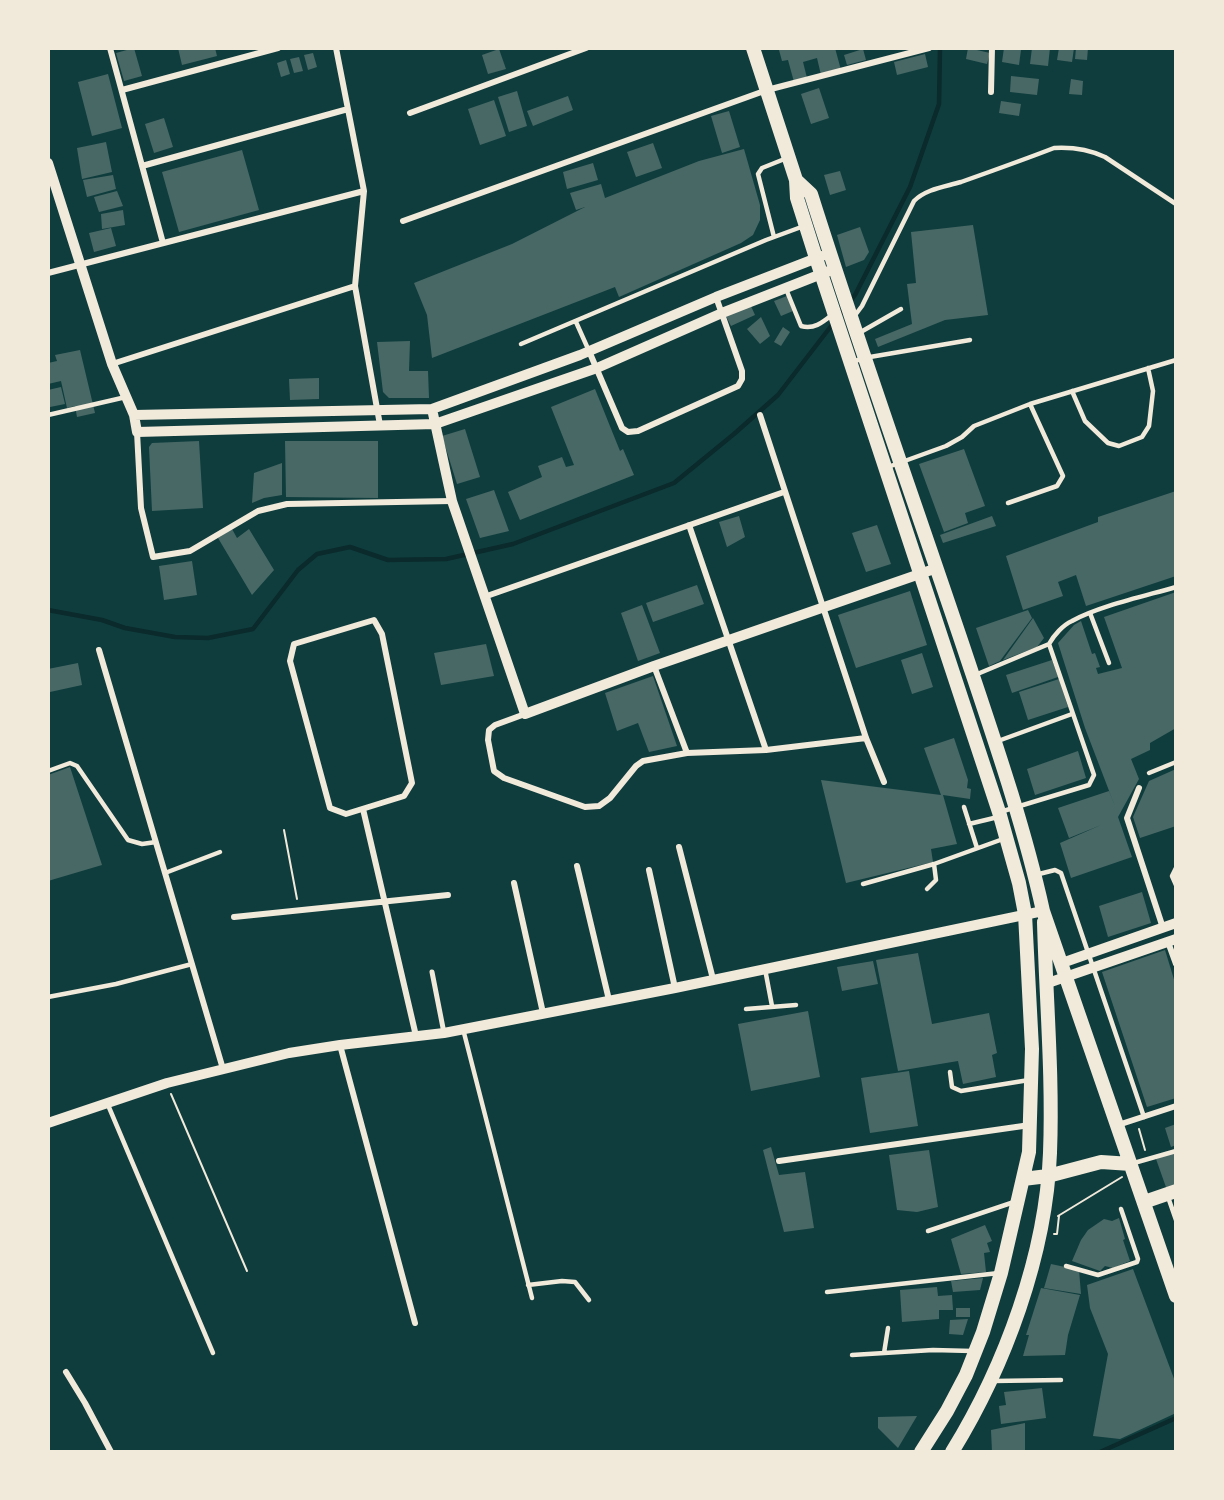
<!DOCTYPE html>
<html>
<head>
<meta charset="utf-8">
<style>
  body { margin:0 }
  #map { position:relative; width:1224px; height:1500px; overflow:hidden; background:#0f3d3e; font-family:"IBM Plex Sans",sans-serif }
  canvas { display:block }
  .frame { position:absolute; inset:0; border:50px solid #f1e9da; pointer-events:none }
</style>
</head>
<body>
<div id="map">
<canvas width="1224" height="1500"></canvas>
<div class="frame"></div>
</div>
<script>
const context = document.querySelector('canvas').getContext('2d');
context.lineJoin = 'round';
function stroke(path, color, width, dash) {
  context.strokeStyle = color;
  context.lineWidth = width;
  context.lineCap = dash ? 'butt' : 'round';
  context.setLineDash(dash || []);
  context.stroke(path);
}
function fillPath(path, color) {
  context.fillStyle = color;
  context.fill(path, 'evenodd');
}
stroke(new Path2D(`
  M48 610 102 620 125 628 175 637 208 638 253 629 298 570 317 554 350 547 388 560 446 559 513 544 674 483 734 434 778 395 855 295 910 187 939 104 940 48
  M1100 1452 1176 1418`), '#0a2a2b', 4.5);
fillPath(new Path2D(`
  M134 48 142 76 124 81 116 53Z
  M178 48H215L217 56 182 65Z
  M786 48H835L841 70 821 75 817 58 803 62 807 78 794 82 788 60 782 61 779 50Z
  M968 48 990 53 987 64 966 59Z
  M1004 48 1021 50 1019 65 1002 62Z
  M1032 48H1050L1048 66 1030 64Z
  M1059 48H1074L1072 62 1057 60Z
  M1076 48H1088L1087 60 1075 59Z
  M499 49 506 69 488 74 482 55Z
  M863 49 866 60 847 65 844 55Z
  M313 53 317 67 308 70 304 55Z
  M925 54 928 67 897 75 894 62Z
  M299 57 303 71 294 73 290 59Z
  M286 60 290 74 281 77 277 63Z
  M108 74 122 128 92 136 78 82Z
  M1011 76 1039 79 1037 95 1010 92Z
  M1071 79 1083 81 1082 95 1069 94Z
  M819 88 829 118 811 124 801 94Z
  M517 91 527 126 509 132 498 97Z
  M568 96 573 110 533 126 527 111Z
  M494 100 506 136 480 145 468 109Z
  M1001 101 1021 104 1019 116 999 113Z
  M729 111 740 147 722 153 711 116Z
  M164 118 173 147 154 153 145 124Z
  M106 142 112 172 82 179 77 148Z
  M653 143 662 168 636 177 627 152Z
  M744 149 760 205V220L753 235 741 243 619 297 615 287 432 358 427 315 414 283 512 244 585 207 576 210 570 193 601 184 605 198 699 161Z
  M242 150 259 210 179 232 162 172Z
  M593 163 598 180 567 189 563 172Z
  M840 171 846 190 830 195 824 175Z
  M113 175 116 189 87 197 83 180Z
  M117 191 123 206 99 212 94 197Z
  M123 210 125 225 102 229 101 214Z
  M973 225 988 315 945 320 878 347 875 339 912 324 907 284 916 283 911 232Z
  M860 227 869 252 864 260 846 267 837 235Z
  M111 228 116 246 94 252 89 233Z
  M787 296 793 311 781 316 774 301Z
  M750 304 755 315 731 326 726 316Z
  M761 317 770 336 760 344 747 329Z
  M783 327 790 332 781 346 774 342Z
  M410 341 409 371H428L429 398H389L383 392 377 342Z
  M80 350 95 413 77 417 75 406 67 408 61 381 48 384V363L57 361 55 355Z
  M319 378V399L290 400 289 379Z
  M61 387 65 404 50 407 48 390Z
  M595 389 620 451 623 449 634 475 520 520 508 492 542 477 538 466 562 457 566 467 574 465 551 407Z
  M465 429 480 477 457 484 442 436Z
  M199 441 203 508 152 511 149 447 152 443Z
  M285 441H378V498L286 497Z
  M964 449 985 506 965 513 968 523 944 532 919 464Z
  M282 463V495L264 498 252 503 254 473Z
  M494 490 509 531 480 538 466 499Z
  M1176 491V576L1086 606 1076 575 1058 582 1063 596 1023 610 1006 556 1098 522V517Z
  M739 516 745 537 727 547 719 522Z
  M992 516 996 526 943 543 940 535Z
  M877 525 891 564 866 572 852 533Z
  M232 529 237 538 249 529 274 570 252 595 218 538Z
  M192 561 197 595 164 600 159 566Z
  M697 585 704 604 653 622 646 603Z
  M910 591 927 645 856 668 838 615Z
  M1176 592V728L1150 743V750L1131 759 1139 779 1118 817 1132 857 1071 878 1060 843 1101 825 1069 838 1058 808 1109 791 1116 809 1085 728 1058 643 1074 625 1081 621 1092 654 1095 653 1100 667 1096 668 1098 674 1122 668 1104 617Z
  M642 605 660 653 638 661 621 613Z
  M1028 610 1032 618 1000 661 989 666 976 628Z
  M1033 618 1044 638 1037 647 1003 660Z
  M486 644 494 676 441 685 434 653Z
  M922 653 933 687 912 694 901 660Z
  M1052 660 1058 677 1012 693 1006 675Z
  M78 663 82 685 50 692 48 669Z
  M653 676 677 746 649 752 638 723 617 731 605 693Z
  M1059 679 1068 707 1028 720 1019 692Z
  M954 738 968 780 967 788 971 789 970 799 943 795 957 844 931 849 933 862 846 883 821 780 941 795 924 748Z
  M1078 751 1086 778 1035 795 1027 769Z
  M70 767 102 865 48 881V775Z
  M1176 769V826L1140 838 1133 817 1149 781Z
  M1142 892 1151 923 1108 937 1099 906Z
  M1165 950 1176 986V1098L1147 1107 1102 972Z
  M918 953 932 1024 989 1013 997 1053 992 1055 996 1077 963 1084 958 1061 898 1071 876 960Z
  M873 961 878 984 842 991 837 967Z
  M808 1011 820 1077 751 1091 738 1024Z
  M909 1071 918 1126 870 1133 861 1078Z
  M1176 1124V1145L1171 1147 1165 1128Z
  M771 1147 779 1175 805 1172 814 1228 784 1232 763 1150Z
  M929 1150 938 1207 917 1212 897 1210 889 1155Z
  M1176 1152V1187L1167 1190 1156 1159Z
  M1119 1218 1125 1239 1123 1240 1130 1261 1113 1268 1105 1266 1100 1271 1072 1261 1081 1240 1088 1230 1104 1219 1112 1221Z
  M985 1225 992 1241 987 1243 990 1252 984 1253 986 1272 961 1274 951 1239Z
  M1051 1264 1079 1270 1081 1294 1044 1288Z
  M1133 1269 1176 1384V1413L1120 1439 1093 1436 1108 1354 1090 1308 1087 1285Z
  M983 1278 980 1290 953 1292 951 1281Z
  M937 1287 938 1296 952 1295 953 1310H939V1319L902 1322 900 1290Z
  M1041 1288 1080 1295 1068 1335 1065 1355 1023 1356 1029 1335H1026Z
  M956 1308H970V1317H956Z
  M968 1319 963 1335 949 1334 950 1320Z
  M1042 1388 1046 1418 1001 1424 999 1406 1006 1405 1004 1392Z
  M917 1416 898 1448 878 1428V1417Z
  M1025 1423V1452H992L991 1430Z`), '#486865');
stroke(new Path2D(`
  M284 830 297 899
  M171 1094 247 1271
  M1139 1129 1145 1150
  M1058 1216 1122 1177
  M1054 1234H1057L1059 1216`), '#f1e9da', 2);
stroke(new Path2D(`
  M774 237 758 174 762 168 787 158
  M786 289 801 326C814 330 823 322 833 314
  M853 318 862 306 914 201C926 189 944 187 961 182 992 171 1023 160 1054 148 1071 147 1090 150 1105 157L1176 204
  M576 322 589 351
  M859 333 901 309
  M521 344 766 240 804 226
  M852 362 864 358 970 340
  M1072 391 1085 421 1108 443 1119 446 1142 437 1149 426 1153 391 1148 368
  M48 415 126 397
  M888 467 946 446 962 437 974 426 1030 404 1176 360
  M1008 503 1057 486 1063 476 1030 404
  M1090 613 1109 663
  M975 675 1049 644C1054 635 1063 625 1072 621 1099 606 1145 596 1176 587
  M998 741 1072 714
  M48 771 70 763 77 766 128 840 142 844 156 842
  M1149 773 1176 762
  M964 807 977 848
  M1000 812 1089 785 1094 775 1049 644
  M969 824 998 817
  M1176 868 1172 876 1176 885
  M165 873 220 852
  M1035 875 1055 870 1061 873 1144 1117
  M863 884 934 864 1003 839
  M927 889 936 880 934 864
  M765 969 772 1006
  M48 997 116 984 192 964
  M746 1009 796 1005
  M463 1029 532 1298
  M950 1072 952 1087 961 1091 1029 1080
  M108 1105 213 1353
  M1134 1163 1176 1151
  M1168 1197 1176 1220
  M928 1231 1014 1202
  M1066 1266 1098 1275 1137 1262 1138 1259 1121 1209
  M528 1285 562 1281 575 1282 589 1300
  M827 1292 999 1273
  M884 1353 888 1328
  M852 1355 933 1350 972 1351
  M993 1381 1061 1380`), '#f1e9da', 4.5);
stroke(new Path2D(`
  M432 972 444 1033`), '#f1e9da', 5);
stroke(new Path2D(`
  M110 48 163 243
  M336 48 364 191 355 286 380 425
  M122 90 278 48
  M991 92 992 48
  M410 113 586 48
  M142 166 348 109
  M403 221 767 90 929 48
  M48 273 364 191
  M589 351 622 428 628 432 638 431 738 386 742 379V371L716 297
  M112 364 355 286
  M760 415 866 738 884 782
  M137 432 141 508 153 557 190 551 258 511 287 504 452 501
  M689 525 766 750
  M484 597 784 492
  M374 620 382 634 412 783 404 796 346 814 330 808 290 661 294 644Z
  M99 650 223 1069
  M654 666 687 753
  M525 714 495 725 489 730 488 740 494 771 504 778 585 807 599 806 610 798 636 766 643 761 687 753 766 750 866 738
  M1139 788 1127 818 1163 928
  M363 809 416 1036
  M679 847 713 979
  M577 866 609 1000
  M649 870 675 988
  M514 883 543 1013
  M234 917 448 895
  M1168 942 1176 964
  M340 1045 415 1323
  M1118 1125 1176 1106
  M779 1161 1030 1125
  M66 1372 85 1403 111 1452`), '#f1e9da', 6);
stroke(new Path2D(`
  M48 163 112 364 134 415 137 432 435 424 597 368 722 313 829 271
  M432 409 452 501 525 714 654 666 937 568
  M134 415 432 409 580 355 716 297 822 256
  M1062 963 1176 923
  M1045 984 1176 939
  M48 1123 167 1083 289 1053 340 1045 444 1033 675 988 1043 911`), '#f1e9da', 10);
stroke(new Path2D(`
  M753 48 796 180 797 198 816 258 999 812 1019 883 1025 914 1032 1049 1029 1152 1001 1273 983 1332 966 1375 947 1411 921 1452
  M796 180 811 194C859 346 912 495 963 646 992 733 1023 821 1043 911L1176 1296
  M1023 1179 1048 1176 1101 1162 1131 1164
  M1144 1202 1176 1191
  M952 1452C1005 1366 1046 1255 1050 1153 1053 1076 1046 999 1044 922`), '#f1e9da', 14);
</script>
</body>
</html>
